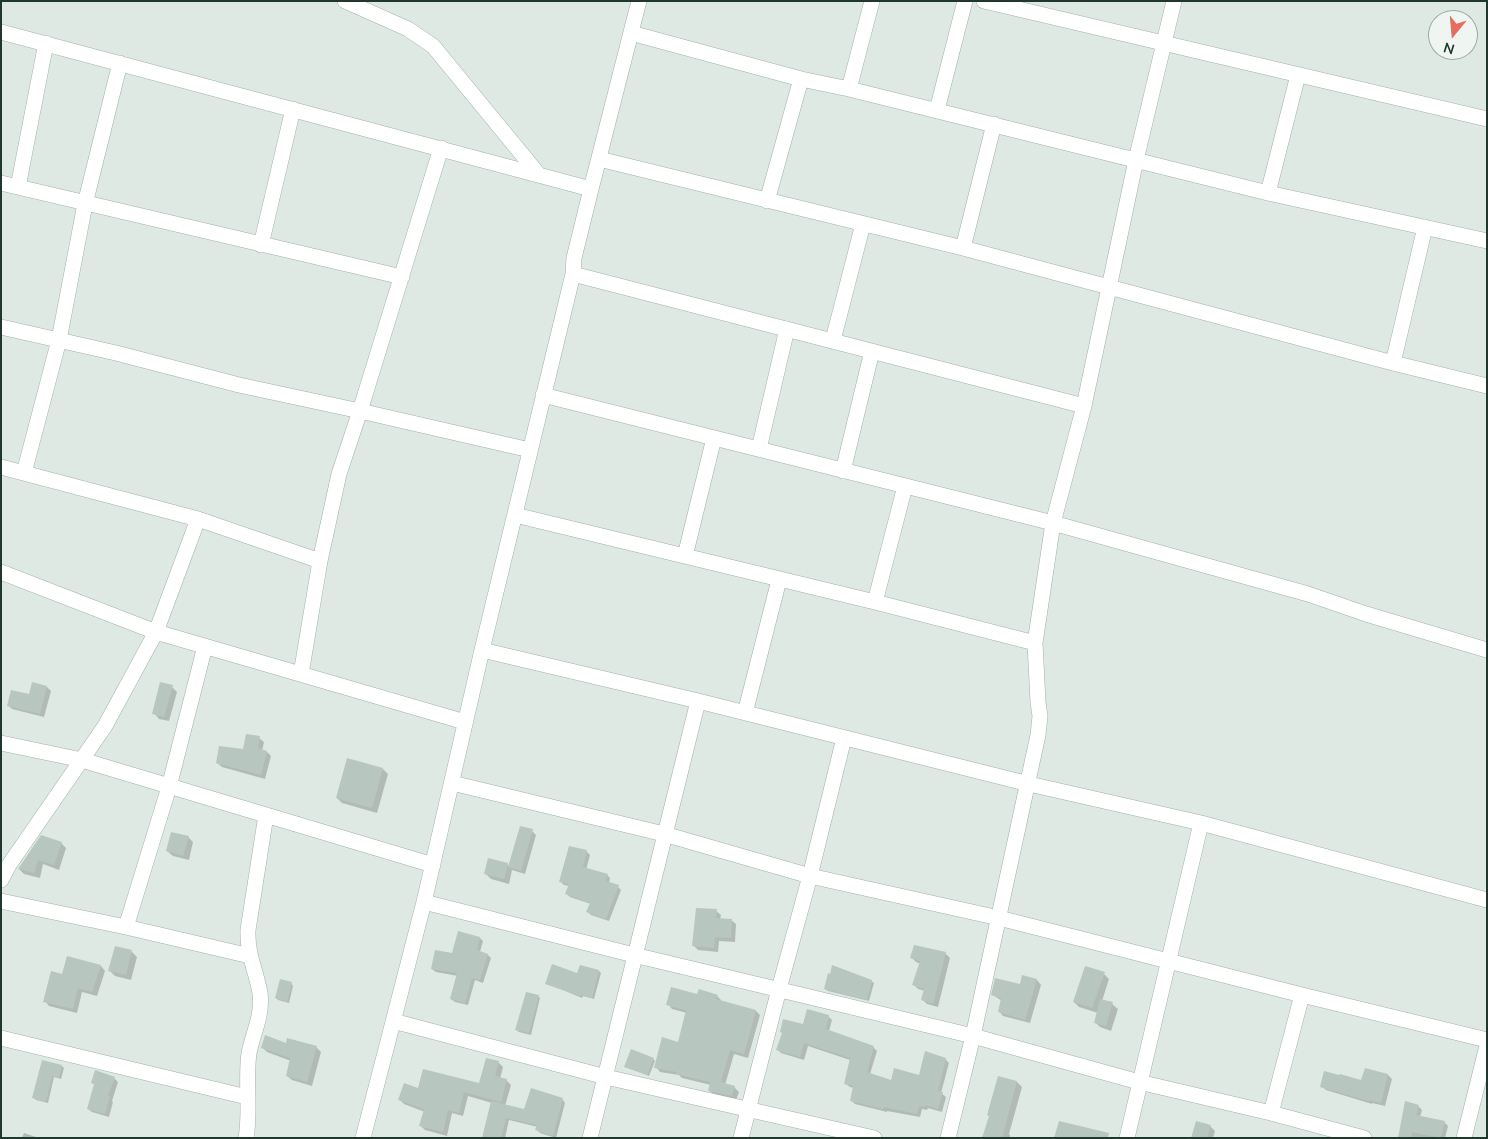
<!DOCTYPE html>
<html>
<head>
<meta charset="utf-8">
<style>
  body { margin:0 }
  #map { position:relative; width:1488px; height:1139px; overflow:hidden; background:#dfe9e3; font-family:Mulish,sans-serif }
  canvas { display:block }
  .frame { position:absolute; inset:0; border:2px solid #21372e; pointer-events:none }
  .north { position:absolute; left:1428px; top:10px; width:50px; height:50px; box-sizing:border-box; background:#eff6f1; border:1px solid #9daaa3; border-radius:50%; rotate:197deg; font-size:14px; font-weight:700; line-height:20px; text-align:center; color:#21372e }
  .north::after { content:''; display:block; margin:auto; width:18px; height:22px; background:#e66c60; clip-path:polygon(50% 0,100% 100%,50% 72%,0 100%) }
</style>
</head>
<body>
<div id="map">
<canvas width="1488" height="1139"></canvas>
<div class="frame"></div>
<div class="north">N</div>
</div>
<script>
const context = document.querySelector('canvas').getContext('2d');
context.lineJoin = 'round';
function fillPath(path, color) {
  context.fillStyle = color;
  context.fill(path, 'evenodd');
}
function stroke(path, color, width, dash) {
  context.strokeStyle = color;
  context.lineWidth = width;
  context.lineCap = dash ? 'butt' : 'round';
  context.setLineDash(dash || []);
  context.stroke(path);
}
fillPath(new Path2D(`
  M47 687 51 691 44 717 12 709 8 705Z
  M172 687 177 692 169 721 159 719 154 713Z
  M259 738 264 742 262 751 267 752 271 756 265 779 222 767 217 763 244 750Z
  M383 769 388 774 377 813 342 803 337 798Z
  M532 831 536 835 525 874 512 870 509 884 491 879 486 874 507 864 510 867Z
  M188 837 193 842 189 860 173 856 167 851Z
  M61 843 66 848 59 870 43 864 40 878 24 874 19 869Z
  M570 847 587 852 590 855 586 870 607 875 610 878 609 884 618 887 621 890 609 921 591 915 588 912 591 904 570 897 567 894 569 886 564 885 561 882Z
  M716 911 721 915 720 919 731 920 736 924 735 942 719 941 718 952 698 950 694 946Z
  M480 938 483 941 480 952 488 955 491 958 483 983 475 980 468 1005 455 1002 451 999 458 976 436 972 432 969 452 954Z
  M915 946 946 954 950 958 938 1007 927 1004 923 1000 925 991 918 989 913 984 921 964 916 962 912 958Z
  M115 948 132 952 137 957 131 980 115 976 110 971Z
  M101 966 105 971 97 996 82 992 77 1013 49 1006 45 1001 63 975Z
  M599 971 601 973 594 999 583 996 582 998 546 983Z
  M1104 974 1109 979 1102 1001 1112 1004 1118 1009 1111 1031 1100 1027 1095 1022 1098 1013 1079 1007 1074 1002Z
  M831 976 871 981 874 983 869 1001 828 991 825 989Z
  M1023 976 1037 980 1041 985 1030 1023 1003 1016 999 1011 1002 1001 993 995 1021 986Z
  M291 983 293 986 289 1003 278 1000 276 998Z
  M538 996 540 998 531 1035 519 1032 516 1030Z
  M698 996H717L721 1000V1002L756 1011 760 1015 748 1058 734 1054 725 1085 734 1087 739 1092 736 1100 714 1095 709 1090 711 1085 682 1078 679 1075 660 1072 656 1067 679 1043 687 1013 672 1009 668 1004Z
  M828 1016 832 1020 829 1031 873 1047 877 1051 870 1074 891 1081 920 1076 945 1059 949 1063 941 1093 946 1097 942 1112 928 1108 927 1110 922 1109 920 1117 887 1111V1112L855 1104 851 1100 854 1088 850 1087 846 1084 850 1060 808 1046 804 1060 781 1053 777 1049 804 1025Z
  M287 1044 316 1047 321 1052 312 1086 292 1080 287 1076 291 1061 267 1052 262 1047Z
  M487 1059 499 1063 503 1067 500 1079 506 1080 511 1085 505 1106 525 1111 562 1099 565 1103 556 1138 540 1133 537 1130 538 1127 509 1120 505 1138H486L492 1103 468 1096 463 1116 452 1113 447 1136 425 1130 420 1125 425 1112 404 1104 400 1100 418 1089 480 1085Z
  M653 1059 655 1061 649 1076 626 1067Z
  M43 1061 62 1066 64 1068 61 1079 54 1077 48 1103 36 1100 34 1098Z
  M1365 1069 1388 1075 1392 1079 1385 1106 1372 1103V1104L1326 1090 1322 1086 1362 1082Z
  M999 1077 1017 1082 1022 1087 1009 1134 1010 1135V1138H983L990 1117Z
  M114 1078 118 1082 112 1101 113 1102 109 1117 92 1112 88 1109 95 1085 92 1083Z
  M1418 1106 1422 1110 1420 1117 1444 1122 1448 1126 1445 1138H1401Z
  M1210 1126 1215 1131 1213 1138H1192Z
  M24 1133 39 1138H22Z`), '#0003');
fillPath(new Path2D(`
  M32 682 47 686 40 714 7 706 11 690 29 694Z
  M160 682 173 685 164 717 152 714Z
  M246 734 260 736 258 748 267 751 261 775 216 763 219 746 243 749Z
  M347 758 383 768 372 808 336 798Z
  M520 826 533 829 521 871 508 867Z
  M171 832 189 836 183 856 166 851Z
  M41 835 62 842 54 865 38 860 34 873 18 869Z
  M569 846 587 850 583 867 608 874 606 881 619 885 606 919 586 912 590 903 565 894 569 884 559 882Z
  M488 858 508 863 504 879 484 874Z
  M696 908 717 909 716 918 732 919 731 938 715 937 714 948 692 946Z
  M458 931 480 937 477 950 488 954 480 980 472 978 465 1003 450 999 457 973 431 969 435 950 452 953Z
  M914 945 946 952 933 1004 921 1000 924 989 912 985 920 961 910 958Z
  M115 946 132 950 126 975 108 971Z
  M67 956 101 965 92 992 78 988 73 1009 43 1002 51 971 62 974Z
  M552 964 577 973 580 965 599 970 592 998 581 995 580 996 545 984Z
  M832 965 872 980 867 1000 824 989 828 973 830 974Z
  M1085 966 1105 972 1092 1008 1073 1002Z
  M1022 975 1037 979 1025 1020 998 1012 1001 998 991 995 995 978 1020 984Z
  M280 979 292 982 287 1002 275 998Z
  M671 987 697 994 699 989 718 995 716 999 756 1010 744 1054 730 1050 721 1082 735 1086 732 1096 708 1091 710 1082 676 1074V1072L654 1068 662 1037 678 1042 686 1010 666 1005Z
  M526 992 539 995 529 1033 515 1030Z
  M1100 999 1113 1002 1106 1026 1094 1023Z
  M807 1009 829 1015 826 1029 874 1046 867 1072 891 1080 894 1068 919 1075 925 1051 946 1058 938 1091 943 1092 938 1109 925 1105 924 1107 919 1106 917 1114 884 1107 883 1109 850 1101 853 1086 844 1084 850 1058 804 1043 800 1057 776 1050 782 1033 780 1032 783 1019 803 1024Z
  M265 1035 286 1043 287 1038 317 1046 307 1082 286 1076 290 1058 261 1048Z
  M631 1049 654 1058 647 1075 624 1067Z
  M486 1058 499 1061 495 1076 507 1079 501 1102 464 1092 459 1113 448 1110 443 1132 419 1126 424 1109 398 1100 404 1083 418 1088 423 1069 479 1083Z
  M42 1060 62 1065 59 1078 52 1076 46 1102 32 1098Z
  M1365 1068 1388 1074 1381 1103 1369 1100 1368 1101 1320 1087 1324 1071 1339 1075 1340 1074 1361 1080Z
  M95 1070 115 1077 108 1096 110 1097 105 1114 87 1109 94 1084 91 1083Z
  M998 1076 1017 1081 1002 1138H982L989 1116 987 1115Z
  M531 1088 563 1098 553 1136 535 1130 537 1125 506 1118 501 1138H482L491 1101 524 1109Z
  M1405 1101 1419 1105 1416 1115 1445 1121 1441 1138 1412 1132 1411 1138H1398Z
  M1059 1121 1109 1133 1108 1138H1054Z
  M1196 1121 1211 1125 1207 1138H1191Z`), '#b7c6be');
const street = new Path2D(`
  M345 1 408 29 433 46 539 175
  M984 1 1487 119
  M1 32 591 189
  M631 33 801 79 849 89 1268 193 1487 241
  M849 89 872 1
  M937 110 965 1
  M599 159 963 248 1393 363 1487 386
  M1 183 402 277
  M18 187 46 43
  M1268 193 1298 75
  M767 201 801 79
  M261 245 293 109
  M963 248 994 124
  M573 274 1084 406
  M1 327 116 353 239 385 360 411 530 450
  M833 340 863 224
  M1393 363 1425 227
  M543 395 1053 523 1308 594 1366 614 1487 650
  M759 449 787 329
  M1 467 198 519 320 561
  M843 471 872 351
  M24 473 59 340 85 204 120 63
  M515 515 875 602 1035 643
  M685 556 714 438
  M1 572 156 632 465 722
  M875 602 905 486
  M482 650 698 701 1029 784 1201 823 1487 900
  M301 674 320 561 339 474 360 411 441 148
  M745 713 779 580
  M1 743 82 760 433 865
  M452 783 664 834 810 876 999 918 1302 995 1487 1040
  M1 880 9 865 105 726 156 632 198 519
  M1 901 126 927 250 956
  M424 902 634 955 973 1036 1139 1082 1271 1113 1364 1138
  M126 927 169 787 205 646
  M393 1021 606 1077 874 1138
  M1 1038 247 1097
  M1271 1113 1302 995
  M246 1138C251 1110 245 1081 249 1053 253 1033 263 1015 260 993 256 970 247 955 248 930L266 815
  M363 1138 424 902 482 650 573 274 574 258 591 189 639 1
  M590 1138 698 701
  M741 1138 779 989 810 876 844 738
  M948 1138 973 1036 1038 735 1040 716 1038 702 1035 643 1053 523 1084 406 1136 160 1174 1
  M1127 1138 1201 823
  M1464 1138 1487 1046`);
stroke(street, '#a2b0a9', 16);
stroke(street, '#fff', 15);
</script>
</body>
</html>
